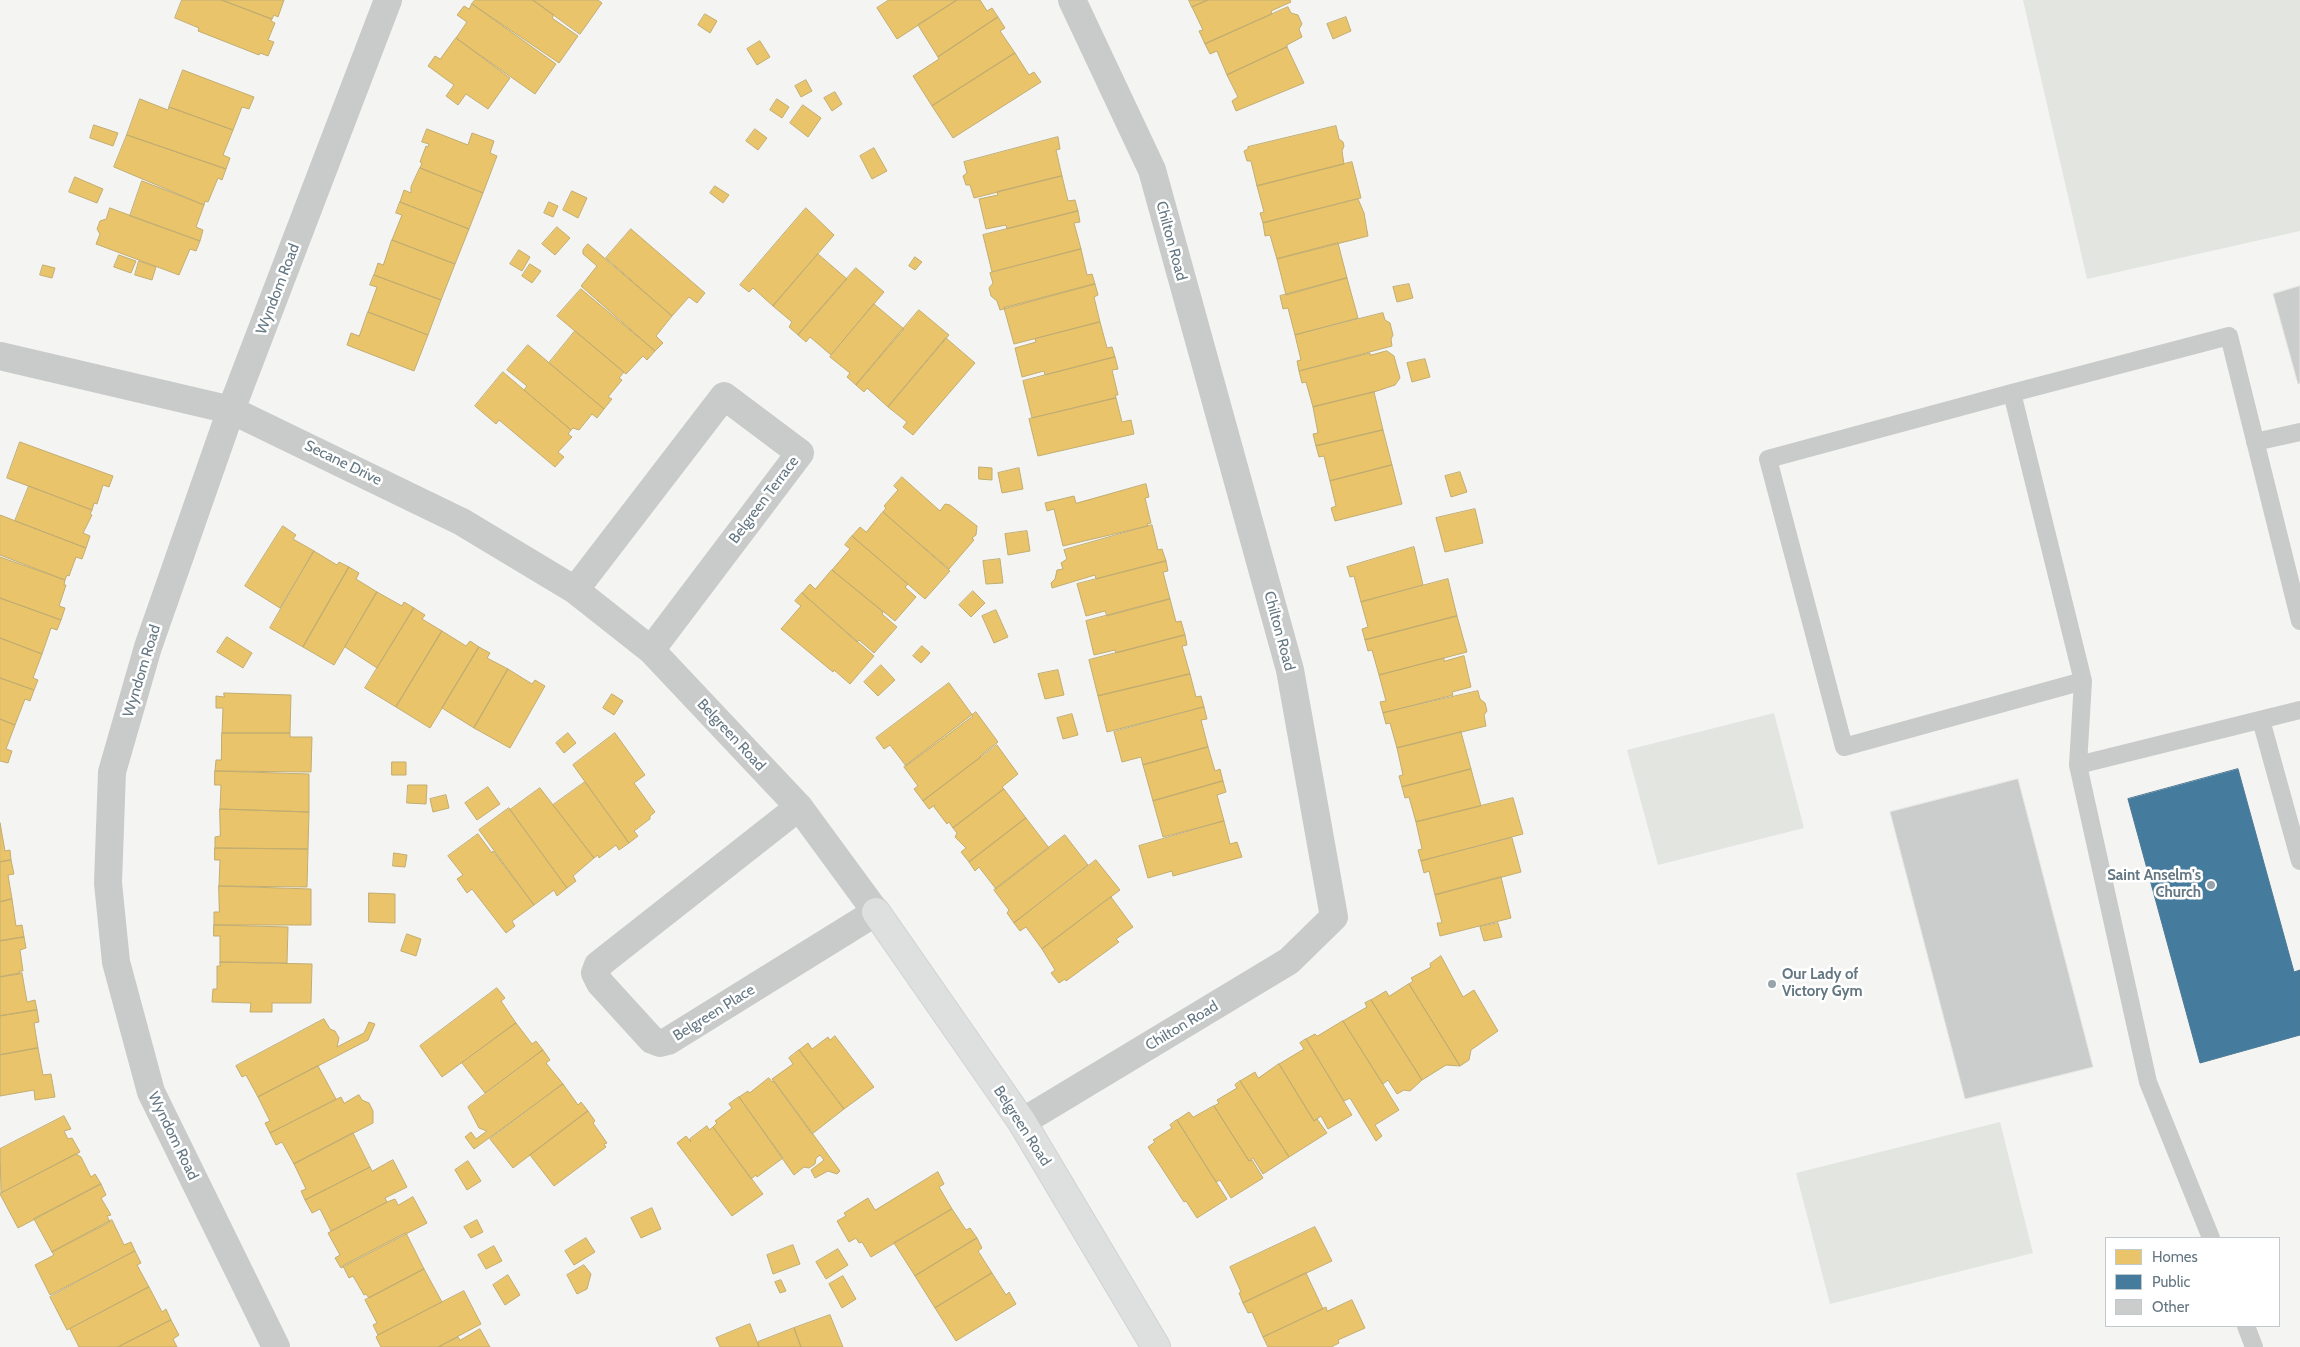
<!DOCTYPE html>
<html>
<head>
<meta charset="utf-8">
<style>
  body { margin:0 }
  #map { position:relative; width:2300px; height:1347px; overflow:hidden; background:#f4f4f3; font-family:Cabin,sans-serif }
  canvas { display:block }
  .legend { position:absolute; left:2105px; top:1237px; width:175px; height:90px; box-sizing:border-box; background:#fff; border:1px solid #c1c9cd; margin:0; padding:6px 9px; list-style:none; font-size:15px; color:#647783 }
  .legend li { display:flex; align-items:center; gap:10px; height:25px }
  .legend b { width:25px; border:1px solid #c1c9cd }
</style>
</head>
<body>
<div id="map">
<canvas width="2300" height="1347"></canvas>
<ul class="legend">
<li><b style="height:14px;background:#e9c46a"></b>Homes</li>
<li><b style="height:14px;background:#457b9d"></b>Public</li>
<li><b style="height:14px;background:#cbcdcd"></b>Other</li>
</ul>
</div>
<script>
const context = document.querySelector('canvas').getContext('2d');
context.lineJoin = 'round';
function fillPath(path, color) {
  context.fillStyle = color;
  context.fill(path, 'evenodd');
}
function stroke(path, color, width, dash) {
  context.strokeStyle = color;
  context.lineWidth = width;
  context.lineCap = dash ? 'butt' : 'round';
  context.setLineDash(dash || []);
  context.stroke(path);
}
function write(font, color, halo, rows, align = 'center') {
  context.font = font + ' Cabin,sans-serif';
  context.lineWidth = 5;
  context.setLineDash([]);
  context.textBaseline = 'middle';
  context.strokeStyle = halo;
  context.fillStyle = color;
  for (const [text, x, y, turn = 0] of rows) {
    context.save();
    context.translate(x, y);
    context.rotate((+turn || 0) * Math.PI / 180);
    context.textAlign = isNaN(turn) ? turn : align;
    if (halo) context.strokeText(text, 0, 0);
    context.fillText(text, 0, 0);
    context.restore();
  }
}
fillPath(new Path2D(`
  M2023 0H2300V231L2087 279Z
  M1774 713 1804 828 1658 865 1627 750Z
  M2000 1122 2033 1253 1830 1304 1796 1173Z`), '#e3e6e0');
const homes = new Path2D(`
  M182 0H222L272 19 271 21 275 23 268 40 274 42 268 56 260 53 259 55 198 31 199 28 175 18Z
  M222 0H284L278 17 274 15 272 19Z
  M475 0H533L554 15 552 18 578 36 559 63 472 4Z
  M533 0H598L602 3 580 34Z
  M889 0H957L897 39 877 8Z
  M957 0H980L987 11 992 8 998 17 938 57 918 25Z
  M1189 0H1208L1192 7Z
  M1208 0H1290L1291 2 1271 11 1272 14 1205 44 1199 31 1203 30 1192 7Z
  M472 4 556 64 535 94 456 38 467 22 457 15 464 6 469 9Z
  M1288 7 1291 13 1298 15 1302 24 1299 29 1302 37 1287 45V47L1227 75 1217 51 1210 54 1205 44Z
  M705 14 717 21 710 33 698 25Z
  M998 17 1005 28 1000 31 1015 53 932 106 913 76 939 59 938 57Z
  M1346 17 1351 31 1333 39 1327 24Z
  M456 38 510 78 488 109 466 94 458 105 446 96 454 85 428 66 435 56 440 59Z
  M760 41 770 57 757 65 747 49Z
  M1287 47 1304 83 1236 111 1232 101 1238 97 1227 75Z
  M1015 53 1029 75 1034 72 1041 82 953 138 932 106Z
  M183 70 254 97 249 109 242 107 233 130 169 107Z
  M806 80 812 91 801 97 795 86Z
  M835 92 842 104 832 111 824 98Z
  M140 99 168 110 169 107 233 130 223 155 230 158 226 169 127 135Z
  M777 99 789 107 782 118 770 110Z
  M803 105 821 118 808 137 790 123Z
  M94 125 118 133 113 146 90 138Z
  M1336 126 1339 139 1343 142 1344 146 1342 151 1344 164 1257 186 1251 161H1247L1244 151 1248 149V147Z
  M427 129 468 145 472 133 494 141 490 153 497 156 483 193 420 168 422 163 420 162 426 146 428 147 429 144 422 142Z
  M755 129 767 138 758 150 746 141Z
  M127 135 226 169 222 180 218 178 208 202 205 201 204 205 114 167Z
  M1058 137 1060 149 1056 150 1062 176 974 198 970 185H966L963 176 967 173 964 162Z
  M874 148 887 171 872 179 860 156Z
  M1352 162 1361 198 1263 223 1260 213 1264 212 1257 186Z
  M420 168 483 193 469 229 400 202 404 190 411 193V187Z
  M1062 176 1068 201 1075 200 1078 211 1007 229 1006 225 986 229 979 199 998 195 997 192Z
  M75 177 103 189 97 203 69 192Z
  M142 181 204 205 196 227 203 230 200 241 130 216Z
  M715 186 729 195 723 203 710 193Z
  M572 191 587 198 578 218 563 210Z
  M1358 199 1364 213 1368 236 1277 259 1270 235 1265 236 1263 223Z
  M400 202 469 229 455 264 392 240 402 215 396 213Z
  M549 202 558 206 553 217 544 213Z
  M110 208 200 241 196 251 190 249 179 275 96 244 100 234 97 229 100 221 106 219Z
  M806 208 834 235 773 306 753 288 749 292 740 285Z
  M1078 211 1080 222 1074 223 1081 249 992 272 983 235Z
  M557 227 570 238 555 255 542 244Z
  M631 229 705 293 697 303 689 297 672 316 606 258Z
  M392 240 455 264 441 300 374 275 378 263 383 265Z
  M1338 243 1347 278 1286 295 1277 259Z
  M588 244 672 316 656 336 663 343 655 351 581 286 597 266 583 254V250Z
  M1081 249 1087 275 1092 274 1095 284 1000 310 997 301 991 296 989 288 993 283 990 273Z
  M519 250 530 257 522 271 510 264Z
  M818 254 847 279 798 335 789 327 792 322 773 306Z
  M119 255 136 261 131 273 114 267Z
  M915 257 922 262 915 270 909 266Z
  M139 261 156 267 152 280 135 275Z
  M530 264 541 271 532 283 522 276Z
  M43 265 55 268 52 278 40 275Z
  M856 268 884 292 831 355 810 337 806 342 798 335Z
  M374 275 441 300 428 335 368 312 377 287 370 285Z
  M1347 278 1358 318 1295 335 1288 308 1283 309 1280 296Z
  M1095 284 1098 295 1094 297 1100 322 1014 344 1004 308Z
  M1409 284 1413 298 1397 302 1393 287Z
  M581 289 655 351 647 360 643 356 626 374 557 316Z
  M874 304 904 329 856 385 847 377 850 373 830 357Z
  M919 310 949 335 888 407 867 388 864 392 856 385Z
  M368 312 428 335 414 371 347 345 351 333 359 336Z
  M1383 313 1385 320 1390 323 1393 335 1391 339 1392 346 1299 371 1297 361 1301 360 1295 335Z
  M1100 322 1107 348 1112 347 1115 357 1045 375 1044 371 1022 377 1015 348 1036 342 1035 339Z
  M575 331 624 372 619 378 622 380 608 397 612 399 604 409 549 363Z
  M946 338 975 363 913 435 903 427 907 422 888 407Z
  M528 345 604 409 597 418 592 414 579 430 573 428 571 430 524 390 527 386 507 370Z
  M1387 351 1394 356 1400 378 1395 385 1374 392 1313 407 1306 382 1302 383 1299 371 1370 353V355Z
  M1115 357 1118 369 1112 370 1118 395H1115L1116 398 1032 418 1023 381Z
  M1425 359 1430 377 1412 382 1407 363Z
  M503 372 571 430 568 434 572 437 558 452 564 457 555 467 499 420 496 424 475 406Z
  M1374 392 1383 430 1316 446 1313 434 1318 433 1313 407Z
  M1116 398 1122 422 1131 420 1134 434 1038 456 1029 419Z
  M1383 430 1392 465 1330 481 1324 456 1319 457 1316 446Z
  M20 442 113 476 109 487 103 485 97 504 94 503 92 510 7 478Z
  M1392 465 1402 504 1335 521 1331 508 1336 506 1330 481Z
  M979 467 992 468V480L979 479Z
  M1019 468 1023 489 1002 493 998 473Z
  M1460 472 1467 492 1451 497 1445 476Z
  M902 477 940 511 945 504 950 505 977 526 976 535 972 538 974 540 949 569 883 512 886 508 884 506 898 490 894 486Z
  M1146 484 1149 497 1145 498 1151 523 1147 524 1148 526 1063 546 1054 509 1047 511 1045 503 1074 496 1076 503Z
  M29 486 92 510 90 514 92 515 83 533 90 536 86 548 15 521Z
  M1475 509 1483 543 1445 552 1436 518Z
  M883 512 950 571 925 599 852 536 860 527 866 532Z
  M0 515 86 548 82 559 76 557 69 576 67 575 65 580 0 555Z
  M1152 525 1158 550 1162 549 1166 561 1096 579 1095 575 1052 588 1051 583 1055 579 1057 570 1063 569 1061 563 1067 559 1064 550Z
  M283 526 296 535 293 539 314 551 280 608 245 586Z
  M1027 531 1030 551 1008 555 1005 534Z
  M852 536 908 584 905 587 916 597 895 621 832 570 850 549 845 545Z
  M1414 547 1423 585 1361 602 1354 576 1350 577 1347 567Z
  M314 551 337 565 339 562 349 567 303 647 270 628Z
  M0 557 65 580 64 585H66L59 606 65 608 61 620 0 598Z
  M1000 559 1003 583 986 584 983 561Z
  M1166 561 1168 571 1163 572 1170 599 1107 616 1105 611 1086 616 1077 584Z
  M349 567 359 573 356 579 377 592 334 665 303 647Z
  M832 570 883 612 882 614 897 627 874 653 859 640 857 642 802 593 810 584 815 589Z
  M1448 579 1457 616 1365 640 1362 629 1368 627 1361 602Z
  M973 591 985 603 971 617 959 605Z
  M377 592 402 606 404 602 414 608 377 668 345 647Z
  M802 593 874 656 850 684 834 670 833 672 781 629 801 606 795 601Z
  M0 598 61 620 57 630 51 628 42 654 0 638Z
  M1170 599 1176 622 1181 621 1185 635 1116 653 1115 650 1094 655 1086 621Z
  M414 608 425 615 422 619 442 631 396 707 365 688Z
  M996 610 1008 637 994 643 982 616Z
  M1457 616 1467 652 1379 675 1372 650 1368 651 1365 640Z
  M442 631 466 646 470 641 479 647 430 728 396 707Z
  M1185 635 1187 645 1182 646 1190 674 1098 696 1089 660Z
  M227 637 252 653 243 668 217 652Z
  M0 638 42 654 33 678 38 680 34 690 0 678Z
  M922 646 930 653 921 663 913 656Z
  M479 647 490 653 487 658 508 669 474 728 442 708Z
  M1464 656 1471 687 1452 692 1453 695 1383 713 1380 702 1386 701 1379 675 1444 658V661Z
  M881 665 895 680 878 696 864 682Z
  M508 669 532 684 535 680 545 686 510 748 474 728Z
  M1058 670 1064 695 1045 699 1038 674Z
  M1190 674 1196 697 1201 696 1204 707 1107 732 1098 696Z
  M0 678 34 690 30 701 25 699 15 725 0 719Z
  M949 683 973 716 906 766 890 745 884 749 876 738Z
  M1478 691 1480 699 1485 703 1487 711 1484 715 1486 726 1397 748 1390 723 1386 724 1383 713Z
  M224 693 291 695 290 733H222L223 708H216V696L224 697Z
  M612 694 623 701 614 715 603 708Z
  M1204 707 1207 719 1201 720 1208 747 1143 765 1141 757 1122 762 1114 732Z
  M976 712 998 742 980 756 981 757 923 801 914 789 918 786 904 767Z
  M1072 714 1078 735 1063 739 1057 718Z
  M0 719 15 725 6 749 12 751 8 763 0 761Z
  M1461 732 1471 769 1402 787 1399 776 1403 775 1397 748Z
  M222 733H290V737H312L311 772 215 771 216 760H221Z
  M568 733 576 743 564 753 556 743Z
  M615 733 645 775 634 783 655 812 650 816V819L634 831 638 836 629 843 573 765Z
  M997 745 1018 774 1002 787 1004 789 953 828 949 822 947 824 934 807 935 805 929 809 923 801Z
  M1208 747 1215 771 1220 769 1223 781 1153 801 1143 765Z
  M392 762H406V775H392Z
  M1471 769 1481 806 1416 822 1409 797 1405 798 1402 787Z
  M215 771 309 774V812L220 809 221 785H215Z
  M1223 781 1226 792 1217 795 1224 821 1163 837 1153 801Z
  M585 782 629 843 619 850 616 845 599 858 598 855 594 858 553 805Z
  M408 785H427L426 804 407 803Z
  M488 787 500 804 477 820 465 803Z
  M540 788 594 858 573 876 576 881 567 888 510 810Z
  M1004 789 1026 818 969 862 961 852 966 848 955 837 957 833 953 828Z
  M446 795 449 808 433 812 430 799Z
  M1513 798 1523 834 1421 861 1418 850 1422 849 1416 822Z
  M509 808 567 888 557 896 554 890 534 905 479 830Z
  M220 809 309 812 308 849 215 848V837L220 836Z
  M1026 818 1049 848 996 889 979 867 975 871 969 862Z
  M1224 821 1230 844 1237 842 1242 857 1173 876 1172 871 1148 878 1139 846Z
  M0 823 5 851 10 850 11 860 0 862Z
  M478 834 492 853 493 851 534 905 512 921 515 926 506 933 472 889 467 893 457 879 463 875 448 856Z
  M1065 835 1088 865 1014 923 1007 913 1009 910 994 890Z
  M1512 838 1521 872 1435 895 1429 871 1424 873 1421 861Z
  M215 848 308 849 307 887 219 886 220 860H215Z
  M394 853 407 855 405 867 393 866Z
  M11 860 14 874 8 875 12 899 0 902V862Z
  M1096 860 1120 890 1042 949 1026 927 1020 931 1014 923Z
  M1501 877 1511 918 1440 936 1437 923H1442L1435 895Z
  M219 886 311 889V925H214V912H219Z
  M369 893 395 894V923L369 922Z
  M1111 897 1133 927 1116 939 1119 942 1066 981 1065 979 1059 983 1051 973 1055 970 1042 949Z
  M12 899 16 926 22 925 24 937 0 941V902Z
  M1498 923 1502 937 1484 941 1480 927Z
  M214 925 288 927 287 963 220 962V936H214Z
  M407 934 421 939 416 956 401 951Z
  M24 937 26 948 20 950 23 971H19L20 974 0 977V941Z
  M1441 956 1463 997 1474 990 1498 1031 1471 1050 1469 1060 1460 1066 1409 984 1413 981 1411 978 1431 967 1430 964Z
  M220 962 312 964 311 1003H272V1012H250L251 1003 212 1002 213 989H217V966H220Z
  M22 973 27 1002 35 1000 37 1010 0 1016V977Z
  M1409 984 1460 1066 1446 1065 1422 1080 1371 1000 1386 991 1389 996Z
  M497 988 505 998 501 1001 516 1023 442 1077 420 1046Z
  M1371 1000 1422 1080 1410 1091 1404 1090 1397 1094 1388 1080 1383 1084 1343 1021 1367 1007 1365 1003Z
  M37 1010 39 1022 34 1023 38 1048 0 1055V1016Z
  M324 1019 330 1029 335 1031 339 1038 337 1047 364 1033 369 1022 375 1024 368 1040 258 1097 246 1075 242 1077 236 1066Z
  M1343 1021 1399 1110 1375 1125 1382 1136 1376 1141 1350 1098 1344 1101 1306 1039 1315 1034 1317 1036Z
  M516 1023 532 1044 536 1041 543 1050 485 1093 462 1063Z
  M835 1036 874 1087 844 1109 799 1050 808 1043 812 1049 828 1037 830 1040Z
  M1306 1039 1352 1115 1328 1129 1321 1116 1314 1121 1279 1064 1304 1049 1300 1043Z
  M38 1048 43 1075 51 1074 55 1097 35 1100 34 1090 0 1096V1055Z
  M543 1050 550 1060 546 1063 563 1084 474 1149 465 1137 471 1132 476 1139 487 1131 479 1128 468 1107Z
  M799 1050 844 1109 812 1134 772 1079 793 1064 789 1058Z
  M1279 1064 1314 1121 1317 1119 1327 1133 1289 1157 1240 1081 1255 1072 1258 1078Z
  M318 1066 336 1099 270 1133 265 1123 270 1121 258 1097Z
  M769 1078 772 1082 774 1081 840 1171 837 1174 828 1171 815 1178 811 1170 824 1160 820 1155 816 1158 815 1164 809 1168 804 1167 794 1175 739 1097 748 1091 749 1093Z
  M1240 1081 1289 1157 1263 1174 1253 1158 1249 1161 1214 1106 1219 1103 1217 1100 1237 1088 1235 1085Z
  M563 1084 578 1105 581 1102 588 1111 513 1168 490 1139Z
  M359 1095 362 1100 369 1103 373 1111V1123L294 1164 282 1142 276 1145 270 1133 341 1097 344 1103Z
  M739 1097 783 1158 757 1177 756 1175 751 1179 713 1127 717 1123 715 1121 732 1108 729 1104Z
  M1214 1106 1249 1161 1252 1160 1263 1178 1231 1198 1220 1180 1216 1182 1177 1120 1189 1112 1193 1117Z
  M588 1111 595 1121 593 1123 607 1143 604 1144 606 1147 554 1186 530 1155Z
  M64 1116 71 1129 64 1131 68 1139 72 1138 80 1152 1 1193 0 1149Z
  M1177 1120 1227 1199 1197 1218 1186 1201 1184 1202 1148 1147 1155 1142 1153 1140 1172 1128 1170 1125Z
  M707 1126 709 1130 713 1127 763 1194 732 1216 677 1143 686 1136 691 1142 690 1139Z
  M353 1133 370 1167 305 1200 301 1191 306 1189 294 1164Z
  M76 1154 81 1157 91 1177 95 1174 101 1184 18 1228 0 1194Z
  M393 1160 407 1187 385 1198 387 1202 331 1231 320 1209 312 1213 305 1200 370 1167 372 1171Z
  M468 1161 481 1181 467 1190 455 1170Z
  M938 1172 944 1184 939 1187 952 1209 871 1257 862 1242 859 1243 856 1238 849 1242 837 1221 846 1216 844 1213 868 1198 875 1210Z
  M101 1184 106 1195 101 1198 111 1215 107 1216 110 1222 52 1252 34 1219Z
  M413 1197 427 1223 341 1268 335 1258 340 1255 328 1233 387 1202 395 1199 398 1205Z
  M652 1208 661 1229 641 1238 631 1218Z
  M952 1209 966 1230 970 1228 977 1238 915 1276 894 1243Z
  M112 1220 124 1245 131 1242 135 1251 50 1295 35 1265 54 1255 52 1252Z
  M477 1220 483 1232 471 1238 464 1227Z
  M1315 1227 1332 1261 1243 1303 1239 1293 1241 1292 1230 1267Z
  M406 1233 424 1269 369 1298 366 1294 364 1295 353 1276 349 1278 343 1266Z
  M586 1238 595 1252 574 1265 565 1251Z
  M977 1238 982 1248 978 1251 992 1273 935 1308 915 1276Z
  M793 1245 800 1264 773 1274 767 1255Z
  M494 1246 502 1261 486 1269 478 1255Z
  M838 1249 848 1265 826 1279 816 1262Z
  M135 1251 141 1263 137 1265 149 1287 67 1330 50 1297Z
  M584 1265 591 1274 587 1289 577 1294 567 1275Z
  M424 1269 442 1302 378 1335 373 1325 377 1323 365 1300Z
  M992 1273 1006 1295 1009 1292 1016 1304 956 1341 935 1308Z
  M1306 1273 1323 1309 1263 1337 1252 1312 1248 1313 1243 1303Z
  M508 1275 520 1295 505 1305 493 1285Z
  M843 1276 856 1299 842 1308 829 1284Z
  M781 1280 786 1291 780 1293 775 1282Z
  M149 1287 162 1312 166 1309 171 1320 118 1347H79L70 1329Z
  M464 1291 481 1324 438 1347H381L376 1337 378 1335Z
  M1352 1300 1365 1328 1338 1340 1339 1343 1331 1347H1268L1263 1337 1326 1307 1327 1311Z
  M830 1315 843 1347H801L794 1328Z
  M171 1320 179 1335 173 1339 177 1347H118Z
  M750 1324 759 1347H720L716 1338Z
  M794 1328 801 1347H759L758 1342Z
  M480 1329 490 1347H438L458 1337 460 1340Z`);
fillPath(homes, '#e9c46a');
stroke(homes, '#c1ad72', 1);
const public = new Path2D(`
  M2238 769 2294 972 2300 970V1035L2200 1063 2128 799Z`);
fillPath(public, '#457b9d');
stroke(public, '#4e7a95', 1);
const building = new Path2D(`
  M2300 286V383L2298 384 2273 294Z
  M2018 779 2093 1067 1965 1099 1890 812Z`);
fillPath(building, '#cbcdcd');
stroke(building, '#e4e4e2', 1);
const secondary = new Path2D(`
  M876 912 1022 1122 1156 1347`);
stroke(secondary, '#d1d2d3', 30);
stroke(new Path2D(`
  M2012 393 2229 336 2300 621
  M2255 442 2300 432
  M2261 720 2300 861
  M2078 765 2083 681 2012 393 1768 459 1844 747 2083 681
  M2211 1238 2148 1082 2078 765 2300 710
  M2246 1326 2254 1347`), '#c9caca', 18);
stroke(new Path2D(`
  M0 356 231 410 462 522 575 590 651 650 799 807 876 912 668 1041 660 1043 652 1040 600 983 595 973 598 965 799 807
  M575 590 724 396 800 453 651 650
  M1022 1122 1289 961 1334 917 1290 670 1152 170 1072 0
  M276 1347 151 1092 116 962 108 883 112 772 148 647 231 410 388 0`), '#c9caca', 28);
stroke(secondary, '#dedfdf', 28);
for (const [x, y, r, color] of [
  [2211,885,5,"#96a3aa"],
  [1772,984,5,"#96a3aa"]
]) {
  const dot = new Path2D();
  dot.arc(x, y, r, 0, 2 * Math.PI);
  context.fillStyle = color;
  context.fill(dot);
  stroke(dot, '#fff', 2);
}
write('15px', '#647783', '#fff', [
  ["Chilton Road",1171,241,75],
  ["Wyndom Road",278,289,-69],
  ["Secane Drive",343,463,26],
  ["Belgreen Terrace",764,500,-53],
  ["Chilton Road",1279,631,75],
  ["Wyndom Road",142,671,-73],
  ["Belgreen Road",731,735,47],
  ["Belgreen Place",714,1013,-32],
  ["Chilton Road",1182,1026,-31],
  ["Belgreen Road",1022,1126,57],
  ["Wyndom Road",173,1136,64]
]);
write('bold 15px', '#647783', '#fff', [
  ["Saint Anselm's",2201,876],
  ["Church",2201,893],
  ["Our Lady of",1782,975,"left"],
  ["Victory Gym",1782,992,"left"]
], 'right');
</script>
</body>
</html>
